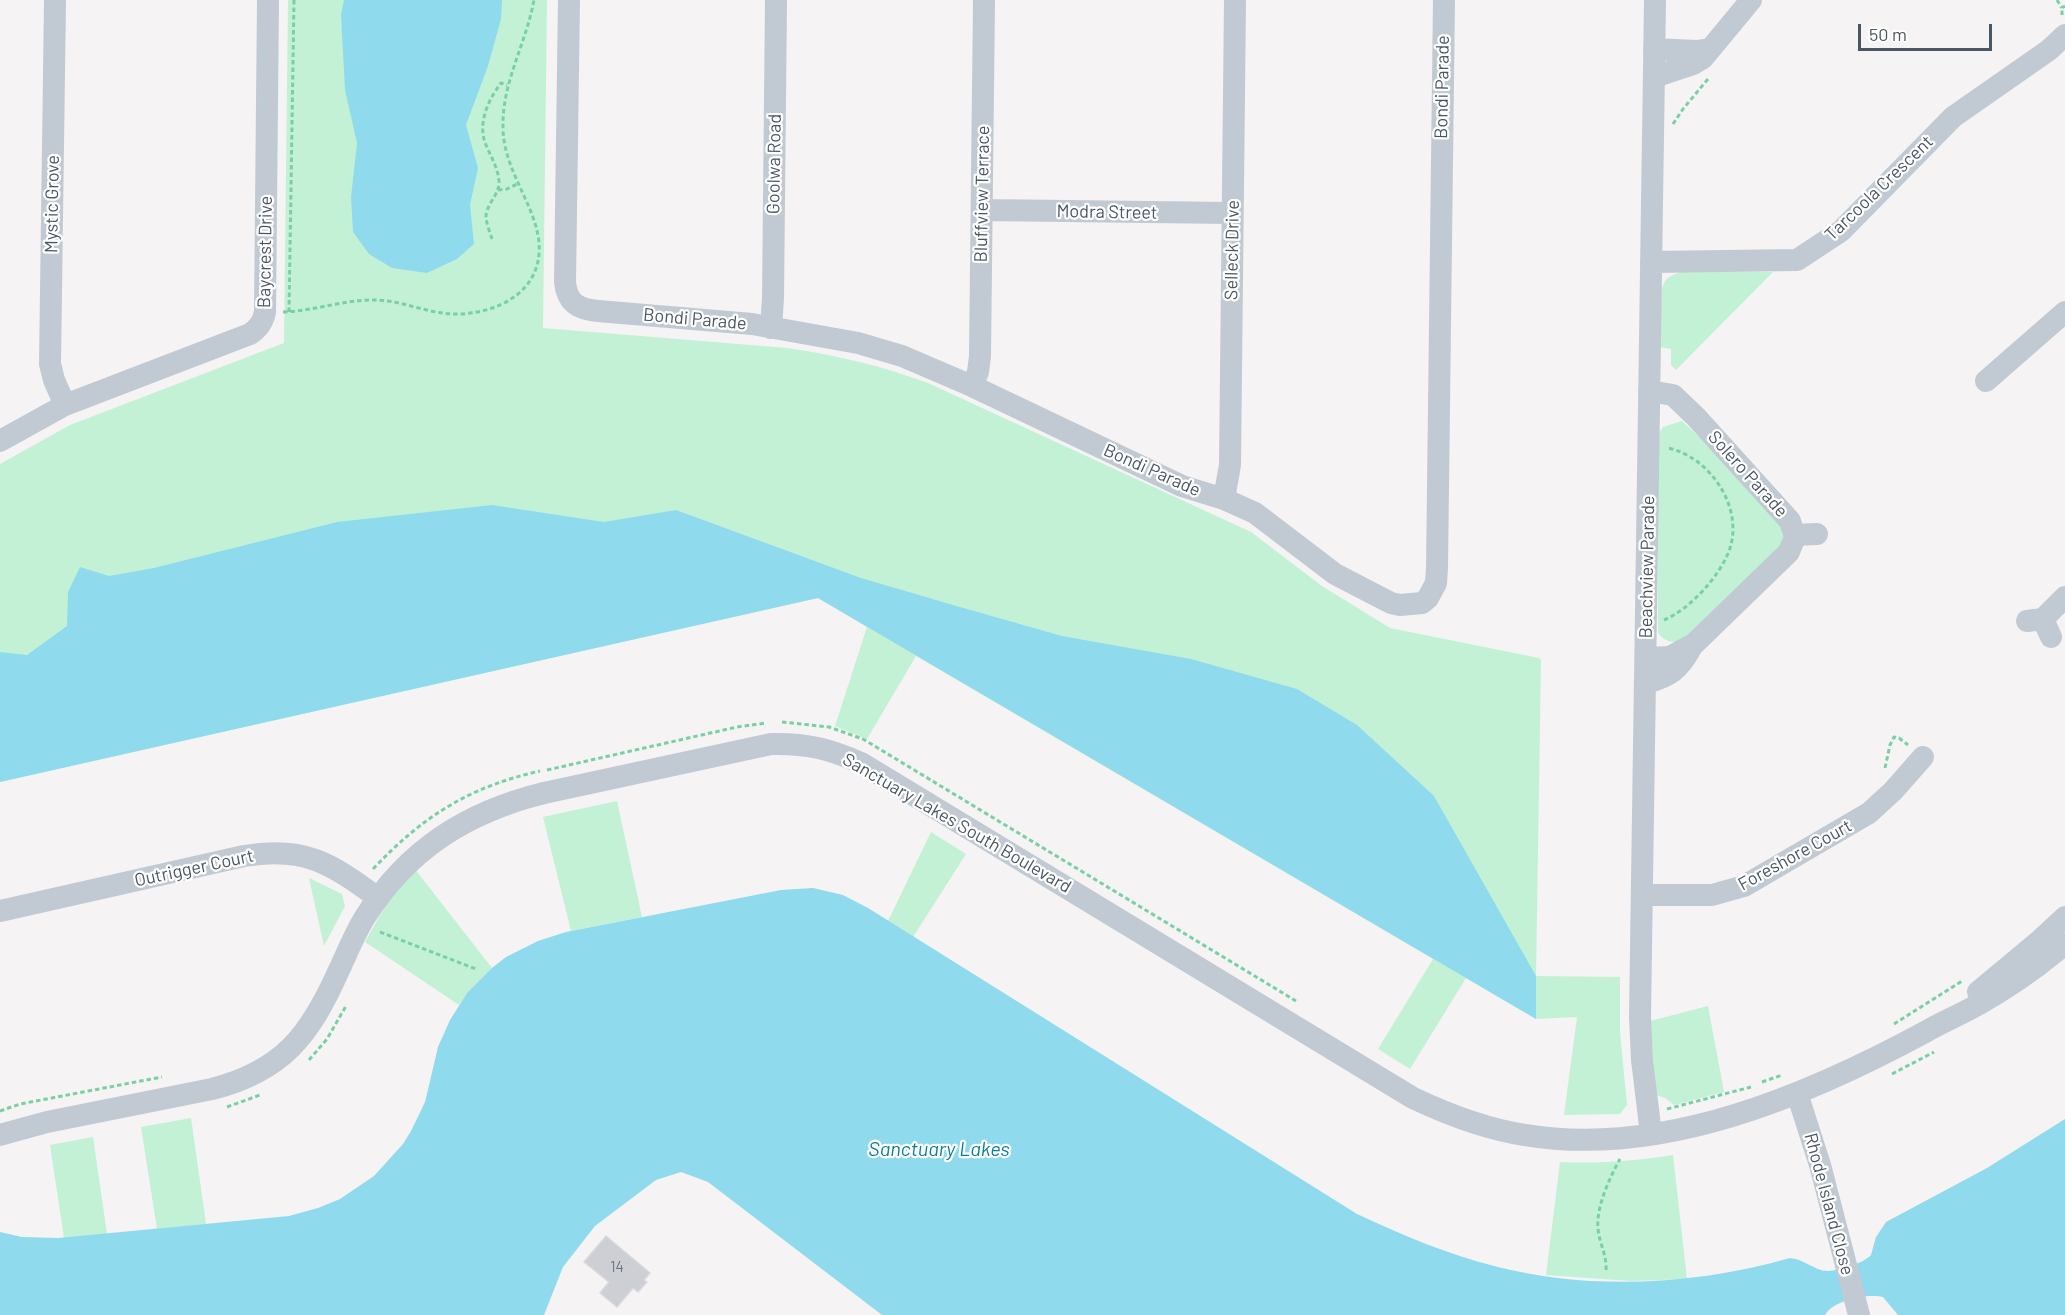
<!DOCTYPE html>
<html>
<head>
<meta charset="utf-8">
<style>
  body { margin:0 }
  #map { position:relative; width:2065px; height:1315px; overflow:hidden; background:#f5f3f3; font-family:Barlow,sans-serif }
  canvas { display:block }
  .scale { position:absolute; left:1858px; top:24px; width:134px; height:27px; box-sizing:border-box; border:3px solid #4a5661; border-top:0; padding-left:8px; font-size:18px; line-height:21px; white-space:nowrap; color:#4a5661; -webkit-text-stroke:4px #fff; paint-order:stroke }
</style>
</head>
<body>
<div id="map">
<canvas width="2065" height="1315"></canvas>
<div class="scale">50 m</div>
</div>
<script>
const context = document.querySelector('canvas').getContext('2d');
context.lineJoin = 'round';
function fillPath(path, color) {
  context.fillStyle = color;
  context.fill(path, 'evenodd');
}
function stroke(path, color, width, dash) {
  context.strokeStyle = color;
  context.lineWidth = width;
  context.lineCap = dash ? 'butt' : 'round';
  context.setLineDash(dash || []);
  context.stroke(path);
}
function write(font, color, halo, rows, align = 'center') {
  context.font = font + ' Barlow,sans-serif';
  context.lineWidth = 4.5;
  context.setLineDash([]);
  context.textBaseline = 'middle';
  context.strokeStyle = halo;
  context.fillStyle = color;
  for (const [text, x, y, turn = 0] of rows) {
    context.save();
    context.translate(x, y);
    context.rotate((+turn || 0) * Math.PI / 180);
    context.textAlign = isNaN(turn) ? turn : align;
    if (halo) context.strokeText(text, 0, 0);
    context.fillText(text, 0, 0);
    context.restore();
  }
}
fillPath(new Path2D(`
  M288 0H547L543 328 787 348C836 355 882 366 928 383L1251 532 1322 586 1390 628 1539 658 1541 660 1536 976 1620 977V1032L1627 1105 1620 1114 1564 1115 1577 1017 1536 1019 1466 978 1410 1069 1378 1049 1433 959 916 656 867 739 835 726 867 627 818 598 0 782V464L70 425 284 343Z
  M1688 271 1773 272 1676 370 1671 365V349L1659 347C1660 331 1656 292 1666 280 1672 274 1680 272 1688 271Z
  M1682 421 1790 521 1794 535 1683 642C1672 643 1665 642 1658 633L1657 436 1663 427Z
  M617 801 642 917 571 931 543 817Z
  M931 832 966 854 913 937 888 921Z
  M414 868 492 968 467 993 459 1005 365 942 391 895Z
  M309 878 342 894 345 906 324 946Z
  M1708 1006 1724 1092 1674 1105 1665 1098 1656 1095 1650 1021Z
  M191 1118 206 1224 157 1229 141 1127Z
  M93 1137 107 1234 64 1238 50 1145Z
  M1673 1155 1687 1279 1631 1281 1546 1275 1560 1162C1598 1164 1635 1161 1673 1155Z`), '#c3f1d5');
fillPath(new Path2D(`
  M344 0H502L501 19 488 66 466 125 478 168 470 205 474 244 457 259 427 273 392 268 369 254 353 232 351 197 357 143 345 90 341 15Z
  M492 505 604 522 676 510 861 578 953 605 1062 636 1191 659 1297 689 1357 725 1434 796 1536 976V1019L818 598 0 782V652L27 655 67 626 68 592 80 567 109 576 154 568 337 522Z
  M813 888 843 895 868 908 1357 1214C1402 1235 1447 1254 1494 1266 1590 1291 1695 1285 1790 1258 1802 1259 1809 1266 1821 1270 1832 1274 1863 1264 1871 1255L1876 1237 1886 1222 1987 1168 2065 1119V1315H1898L1883 1297C1868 1293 1833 1300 1825 1315H882L708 1182 681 1172 656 1180 595 1226 563 1267 544 1315H0V1232L22 1237 58 1238 289 1216 318 1208 340 1199 374 1176 403 1144 411 1131 425 1102 438 1047 450 1020 467 993 492 968 506 957 538 941 566 932 781 890Z`), '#90daee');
const building = new Path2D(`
  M606 1236 650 1273 644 1280 647 1282 638 1292 633 1288 617 1307 600 1293 609 1282 584 1262Z`);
fillPath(building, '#cdcfd5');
stroke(building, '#d7d9de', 1.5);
stroke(new Path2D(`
  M2057 0 2062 8
  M2062 15V8L2065 6
  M1673 124 1683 109 1708 79
  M498 190 507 189 517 184
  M492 239C490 232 486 223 486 216 487 203 500 194 499 181 498 168 491 157 486 145 477 124 488 100 501 83L507 85
  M283 312C315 311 345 299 377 300 403 301 427 313 453 314 496 315 543 292 539 243 536 205 503 170 503 127 502 82 526 44 534 0
  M289 312 294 0
  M1664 620C1690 609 1719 577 1729 551 1745 508 1710 457 1668 448
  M782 722 829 727 863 739 1296 1001
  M1885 768 1890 745 1894 737 1899 738 1908 745
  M547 770 737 727 766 723
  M373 869C423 816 469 787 540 771
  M380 932 476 969
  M1894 1024 1962 981
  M309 1060 327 1039 346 1006
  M1892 1074 1934 1052
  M1762 1082 1782 1075
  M227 1107 260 1095
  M1667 1109 1751 1087
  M0 1111 20 1104 162 1077
  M1606 1270C1607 1255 1599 1243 1598 1228 1596 1207 1610 1177 1620 1159`), '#7ad0a6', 3, [4.5, 3]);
stroke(new Path2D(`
  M55 0 50 364 54 380 65 405
  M569 0 565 282C567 303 578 309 598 311L752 324 858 343 902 356 972 386 1182 486 1224 499 1255 513 1335 574 1391 603 1400 605 1422 603 1428 598 1436 583 1437 568 1444 0
  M1654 49 1697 51 1710 49
  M1654 77 1693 64 1703 58 1751 0
  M982 210 1232 213
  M1651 262 1797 260 1841 231 1953 117 2049 50 2065 35
  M771 328 773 298 776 0
  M1986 381 2065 312
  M972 386 978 372 980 356 984 0
  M0 441 65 405 250 334C259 328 263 322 265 312L268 0
  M1224 499 1230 465 1235 0
  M1795 535 1817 534
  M2043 619 2065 597
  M2027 621 2043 619 2051 637
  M1646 658 1670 657 1694 644 1789 552 1795 537 1790 521 1696 417 1673 395 1649 391
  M1646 683C1670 676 1679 670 1691 648
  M1642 895H1712L1744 886 1869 813 1893 791 1923 757
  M0 911 244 856C305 846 330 863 378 898
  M1978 992 2038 942 2065 917
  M1797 1093 1820 1165 1859 1315
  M1651 1134 1642 1060 1640 1017 1655 0
  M0 1135 47 1122 212 1089C283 1071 310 1035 339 970 347 953 355 933 365 917 408 849 467 812 544 793L771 744C806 743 830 749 861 763L1413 1098C1449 1115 1485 1129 1525 1135 1662 1158 1809 1095 1927 1031 1944 1021 1962 1014 1979 1004 2010 987 2038 967 2065 944`), '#c1cad2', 22);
write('15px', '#6b747e', null, [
  ["14",617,1267]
]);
write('18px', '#4a5661', '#fff', [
  ["Bondi Parade",1442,87,-89],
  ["Goolwa Road",774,164,-89],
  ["Tarcoola Crescent",1879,188,-44],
  ["Bluffview Terrace",982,194,-89],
  ["Mystic Grove",52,204,-89],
  ["Modra Street",1107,212,1],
  ["Selleck Drive",1232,250,-89],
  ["Baycrest Drive",265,252,-89],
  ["Bondi Parade",695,319,5],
  ["Bondi Parade",1152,470,24],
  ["Solero Parade",1748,474,48],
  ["Beachview Parade",1647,567,-89],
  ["Sanctuary Lakes South Boulevard",957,823,30],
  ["Foreshore Court",1795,855,-29],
  ["Outrigger Court",194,868,-12],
  ["Rhode Island Close",1829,1204,75]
]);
write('italic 20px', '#0c7c9b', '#fff', [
  ["Sanctuary Lakes",939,1149]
]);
</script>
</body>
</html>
